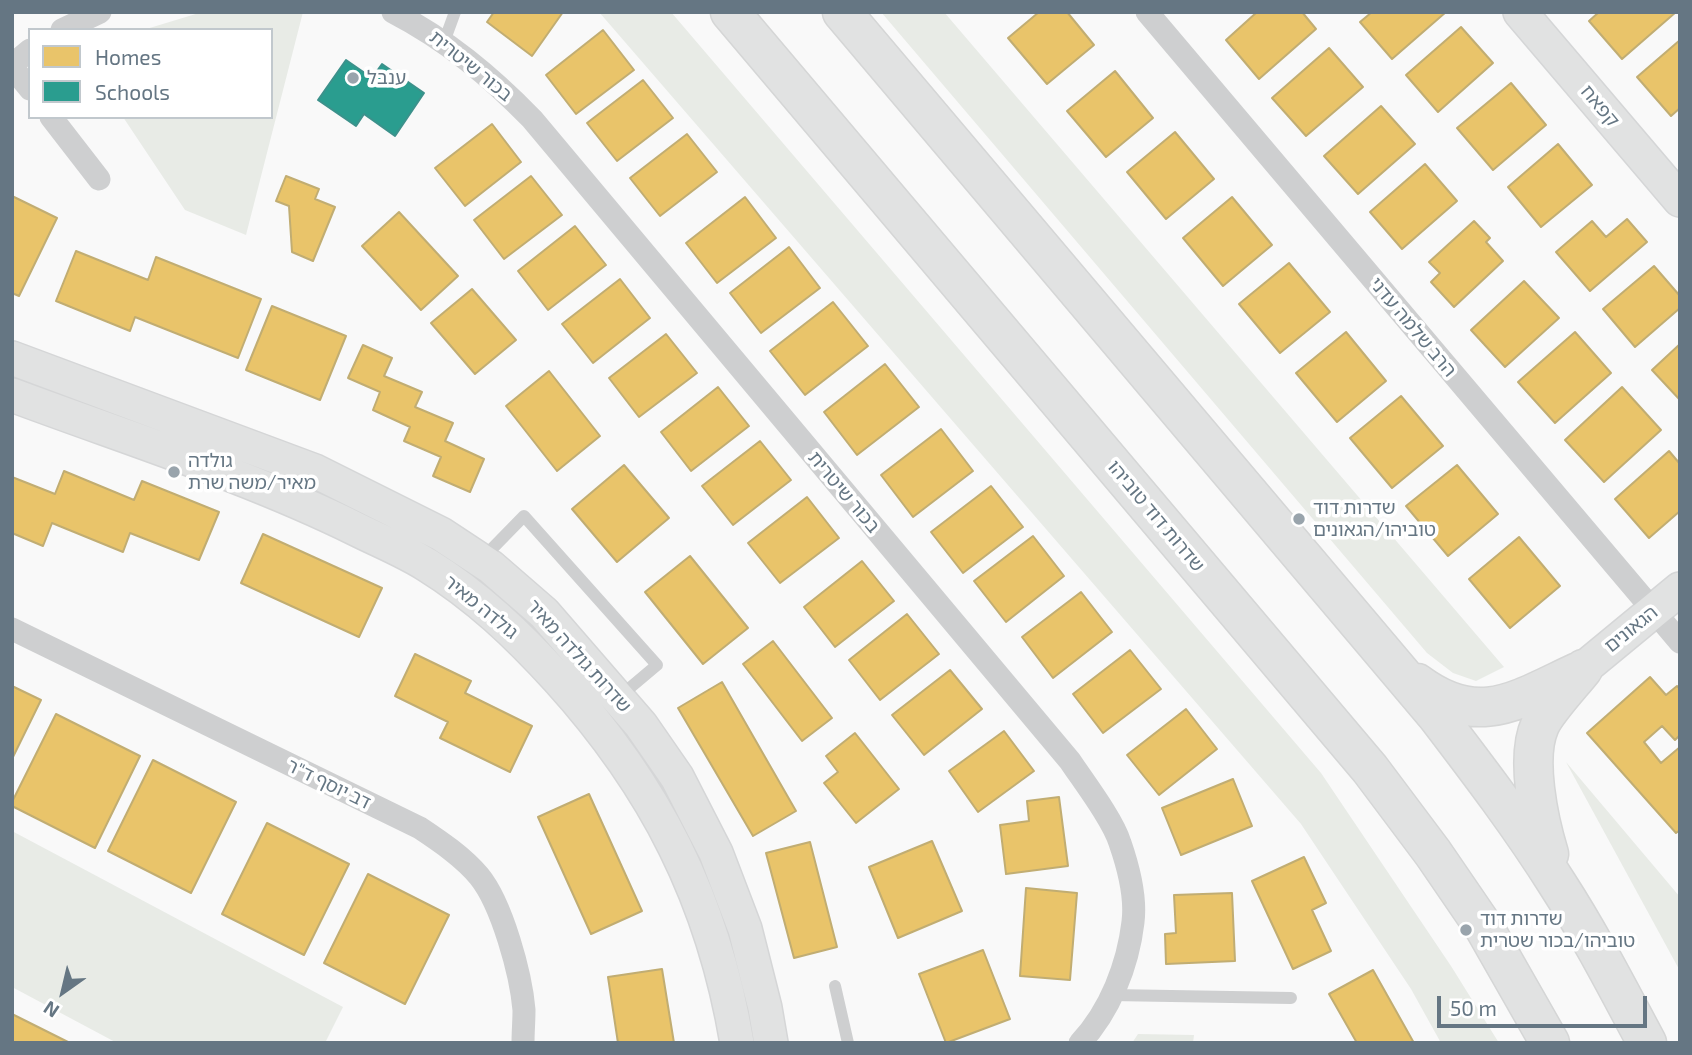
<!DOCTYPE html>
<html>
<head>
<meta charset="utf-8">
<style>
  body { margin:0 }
  #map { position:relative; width:1692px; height:1055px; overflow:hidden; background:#f9f9f9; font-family:"Exo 2",sans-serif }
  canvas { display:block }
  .frame { position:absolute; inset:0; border:14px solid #657683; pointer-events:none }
  .legend { position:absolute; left:28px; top:28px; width:245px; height:91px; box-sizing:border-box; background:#fff; border:2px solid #c1c8cd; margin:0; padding:9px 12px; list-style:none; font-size:21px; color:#657683 }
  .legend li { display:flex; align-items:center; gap:14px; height:35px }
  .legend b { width:35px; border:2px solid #c1c8cd }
  .north { position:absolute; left:28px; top:957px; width:70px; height:70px; -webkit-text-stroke:5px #fff; paint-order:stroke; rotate:214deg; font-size:19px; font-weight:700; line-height:28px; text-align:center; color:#657683 }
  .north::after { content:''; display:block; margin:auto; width:24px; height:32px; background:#657683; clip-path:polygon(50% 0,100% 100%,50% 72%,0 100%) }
  .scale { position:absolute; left:1437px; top:996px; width:210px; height:32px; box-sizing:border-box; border:4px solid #657683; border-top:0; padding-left:9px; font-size:21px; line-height:24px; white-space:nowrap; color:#657683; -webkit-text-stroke:5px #fff; paint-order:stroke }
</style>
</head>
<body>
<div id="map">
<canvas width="1692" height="1055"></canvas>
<div class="frame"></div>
<ul class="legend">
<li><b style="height:19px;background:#e9c46a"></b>Homes</li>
<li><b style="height:19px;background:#2a9d8f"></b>Schools</li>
</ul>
<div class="north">N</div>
<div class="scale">50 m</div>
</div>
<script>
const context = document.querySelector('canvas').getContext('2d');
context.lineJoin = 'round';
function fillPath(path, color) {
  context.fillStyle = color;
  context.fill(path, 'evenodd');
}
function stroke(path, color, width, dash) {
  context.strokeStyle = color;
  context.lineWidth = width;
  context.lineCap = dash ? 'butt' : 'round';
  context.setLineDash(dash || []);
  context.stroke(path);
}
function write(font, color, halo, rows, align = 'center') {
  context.font = font + ' "Exo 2","Noto Sans Hebrew",sans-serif';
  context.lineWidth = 7;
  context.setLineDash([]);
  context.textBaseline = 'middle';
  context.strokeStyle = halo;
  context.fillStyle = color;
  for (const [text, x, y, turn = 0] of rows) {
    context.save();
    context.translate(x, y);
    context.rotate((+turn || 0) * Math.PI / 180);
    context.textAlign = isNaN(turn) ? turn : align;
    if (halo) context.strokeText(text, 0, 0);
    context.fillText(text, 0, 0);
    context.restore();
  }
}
fillPath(new Path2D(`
  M303 12 246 235 185 210 123 117H271V30H143L199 13Z
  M599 12H671L1321 773 1451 966 1499 1043H1441L1411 989 1301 824Z
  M881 12H944L1504 667 1476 681 1453 673 1427 653Z
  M1566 762 1680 897V971Z
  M12 831 343 1007 325 1043H117L12 987Z
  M1138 1034 1194 1035 1193 1043H1132Z`), '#e8ebe6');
const homes = new Path2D(`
  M494 12H563L532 56 487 22Z
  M1039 12H1067L1094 45 1047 84 1008 38Z
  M1257 12H1302L1316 29 1259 79 1226 40Z
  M1372 12H1446L1392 59 1360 22Z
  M1599 12H1676L1622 59 1589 21Z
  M1461 27 1493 63 1438 112 1406 75Z
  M603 30 634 70 576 114 546 75Z
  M1680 40V108L1671 116 1637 77Z
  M1329 48 1363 87 1306 136 1272 98Z
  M1115 71 1153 118 1106 157 1067 111Z
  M643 80 673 118 617 161 587 123Z
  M1511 83 1546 125 1493 170 1457 128Z
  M1381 106 1415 144 1358 194 1324 156Z
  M492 124 521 162 465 206 435 168Z
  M1175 132 1214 179 1166 219 1127 172Z
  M687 134 717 172 660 216 630 178Z
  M1558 144 1592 185 1541 227 1508 187Z
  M1425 164 1457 201 1402 249 1370 212Z
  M286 176 319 189 315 199 335 207 313 261 292 252 289 206 276 201Z
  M531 176 562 215 504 259 474 220Z
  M12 196 57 218 19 296 12 293Z
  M745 197 776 238 717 283 686 243Z
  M1232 197 1272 245 1223 286 1183 238Z
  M399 212 458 276 421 310 362 246Z
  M1627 219 1647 242 1590 291 1556 252 1592 221 1606 237Z
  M1474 221 1490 238 1486 242 1503 261 1454 307 1431 282 1440 273 1429 262Z
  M575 226 606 265 548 310 518 271Z
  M789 247 820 288 761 333 730 293Z
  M76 251 148 280 156 257 261 299 238 358 135 317 130 331 56 301Z
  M1289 263 1330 312 1280 353 1239 304Z
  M1654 266 1680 296V308L1635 347 1603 309Z
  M620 279 650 318 593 363 562 324Z
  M1524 281 1559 318 1505 367 1471 330Z
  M472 289 516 340 475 374 431 323Z
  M833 302 868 346 805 395 770 351Z
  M272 306 346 336 320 400 246 370Z
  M1346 332 1386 381 1337 422 1296 373Z
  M1575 332 1611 373 1555 423 1518 382Z
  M666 334 697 373 639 417 609 378Z
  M1680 344V400L1652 370Z
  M363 345 392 358 384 376 422 392 415 407 453 423 445 441 484 459 470 492 433 476 441 457 404 441 410 427 373 410 380 392 348 378Z
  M885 364 919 407 857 455 824 412Z
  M549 371 600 436 557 471 506 406Z
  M718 387 749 426 691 471 661 432Z
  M1622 387 1661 430 1604 482 1565 440Z
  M1401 396 1443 446 1392 488 1350 438Z
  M941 429 973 471 913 517 881 475Z
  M760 441 791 480 733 525 702 486Z
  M1669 451 1680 464V511L1649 538 1615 499Z
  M624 465 669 518 617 562 572 509Z
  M1457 465 1498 514 1448 556 1406 506Z
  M64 471 134 500 142 481 219 512 199 560 130 533 123 552 52 523 43 546 12 533V477L55 494Z
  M991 486 1023 527 963 573 931 532Z
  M807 497 839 538 780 583 748 543Z
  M263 534 382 588 359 637 241 583Z
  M1033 536 1064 576 1006 622 974 581Z
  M1519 537 1560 586 1510 628 1469 579Z
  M690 556 748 628 703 664 645 592Z
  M862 561 894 601 835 647 804 607Z
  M1081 592 1112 632 1053 678 1022 637Z
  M907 614 939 654 880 700 849 660Z
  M773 641 832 718 802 741 743 664Z
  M1130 650 1161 689 1103 733 1073 694Z
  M415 654 471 681 465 693 532 726 510 772 440 738 448 722 395 696Z
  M950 670 982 709 924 755 892 715Z
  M1650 677 1666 695 1677 686 1680 689V735L1675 740 1662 726 1644 742 1661 763 1680 747V830L1676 833 1587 733Z
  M722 682 796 811 753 836 678 708Z
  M12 686 41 700 12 759Z
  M1186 709 1217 749 1159 795 1127 755Z
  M56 714 140 756 95 848 12 806V802Z
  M1004 731 1034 771 978 812 949 771Z
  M855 733 899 789 856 823 824 783 838 772 826 756Z
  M153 760 236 802 191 893 108 851Z
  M1233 779 1252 826 1181 855 1162 808Z
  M589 794 642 911 591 934 538 817Z
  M1059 797 1068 866 1006 874 1000 825 1029 821 1027 801Z
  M267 823 349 864 304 955 222 914Z
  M932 841 962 911 898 938 869 867Z
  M810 842 837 947 794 958 766 853Z
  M1304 857 1326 903 1312 910 1331 951 1293 969 1252 881Z
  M368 874 449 915 405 1004 324 963Z
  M1026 888 1077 893 1070 980 1020 976Z
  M1232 893 1235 961 1166 964 1165 934 1176 933 1174 895Z
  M983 950 1010 1019 946 1043 919 974Z
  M662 969 674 1043H618L608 977Z
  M1373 970 1414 1043H1357L1329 994Z
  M12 1014 68 1042V1043H12Z`);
fillPath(homes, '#e9c46a');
stroke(homes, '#c1ad72', 2);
const schools = new Path2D(`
  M346 60 372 78 382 64 424 93 395 136 364 114 356 126 318 100Z`);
fillPath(schools, '#2a9d8f');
stroke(schools, '#3c918b', 2);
const secondary = new Path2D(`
  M1520 12 1680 200
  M12 358 315 471 441 534 491 567 544 613 641 725 677 777 716 853 745 929 765 1008 771 1043
  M12 395C127 438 246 475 356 529 380 541 405 551 427 565 477 596 518 635 558 679 655 786 713 899 737 1043
  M1583 669 1680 589`);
const highway = new Path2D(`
  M730 12 1370 769 1433 853 1485 929 1550 1043
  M842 12 1437 716C1479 771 1521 826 1558 885 1591 936 1618 989 1647 1043
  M1417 683C1479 729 1517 700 1578 672
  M1549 854C1539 821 1525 758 1540 725 1546 711 1572 683 1583 669`);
stroke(secondary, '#d5d6d7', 36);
stroke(highway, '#d5d6d6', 41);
stroke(new Path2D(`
  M444 42 455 12
  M481 560 524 516 657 665 619 697
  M835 986 848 1043
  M1111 995 1291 998`), '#cecfd0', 12);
stroke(new Path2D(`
  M393 12C447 40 490 76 532 119L1070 761C1084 782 1113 820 1120 843 1128 866 1136 898 1133 922 1128 965 1110 1011 1080 1043
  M1147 12 1680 642
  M62 30 100 12
  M12 65 30 50
  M12 67 30 89
  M51 117 99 179
  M12 629 420 828C441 842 463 857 479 876 502 904 521 974 524 1010 524 1021 523 1032 523 1043`), '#cecfd0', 23);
stroke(secondary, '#e1e2e2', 33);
stroke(highway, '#e1e2e2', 38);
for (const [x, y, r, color] of [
  [353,78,7,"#99a4ac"],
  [174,472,7,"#99a4ac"],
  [1299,519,7,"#99a4ac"],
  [1466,930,7,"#99a4ac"]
]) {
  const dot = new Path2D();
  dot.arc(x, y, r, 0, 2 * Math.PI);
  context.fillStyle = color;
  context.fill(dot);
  stroke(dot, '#fff', 2.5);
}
write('19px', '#657683', '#fff', [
  ["בכור שיטרית",471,66,39],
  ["קפאח",1600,106,50],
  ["הרב שלמה עדני",1413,327,50],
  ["בכור שיטרית",844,492,50],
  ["שדרות דוד טוביהו",1156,516,50],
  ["גולדה מאיר",481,607,39],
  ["הגאונים",1631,629,-39],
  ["שדרות גולדה מאיר",579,656,48],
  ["דב יוסף ד\"ר",329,784,26]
]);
write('19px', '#657683', '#fff', [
  ["ענבל",367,78],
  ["גולדה",188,461],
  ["מאיר/משה שרת",188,483],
  ["שדרות דוד",1313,508],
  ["טוביהו/הגאונים",1313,530],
  ["שדרות דוד",1480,919],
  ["טוביהו/בכור שטרית",1480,941]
], 'left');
</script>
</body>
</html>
